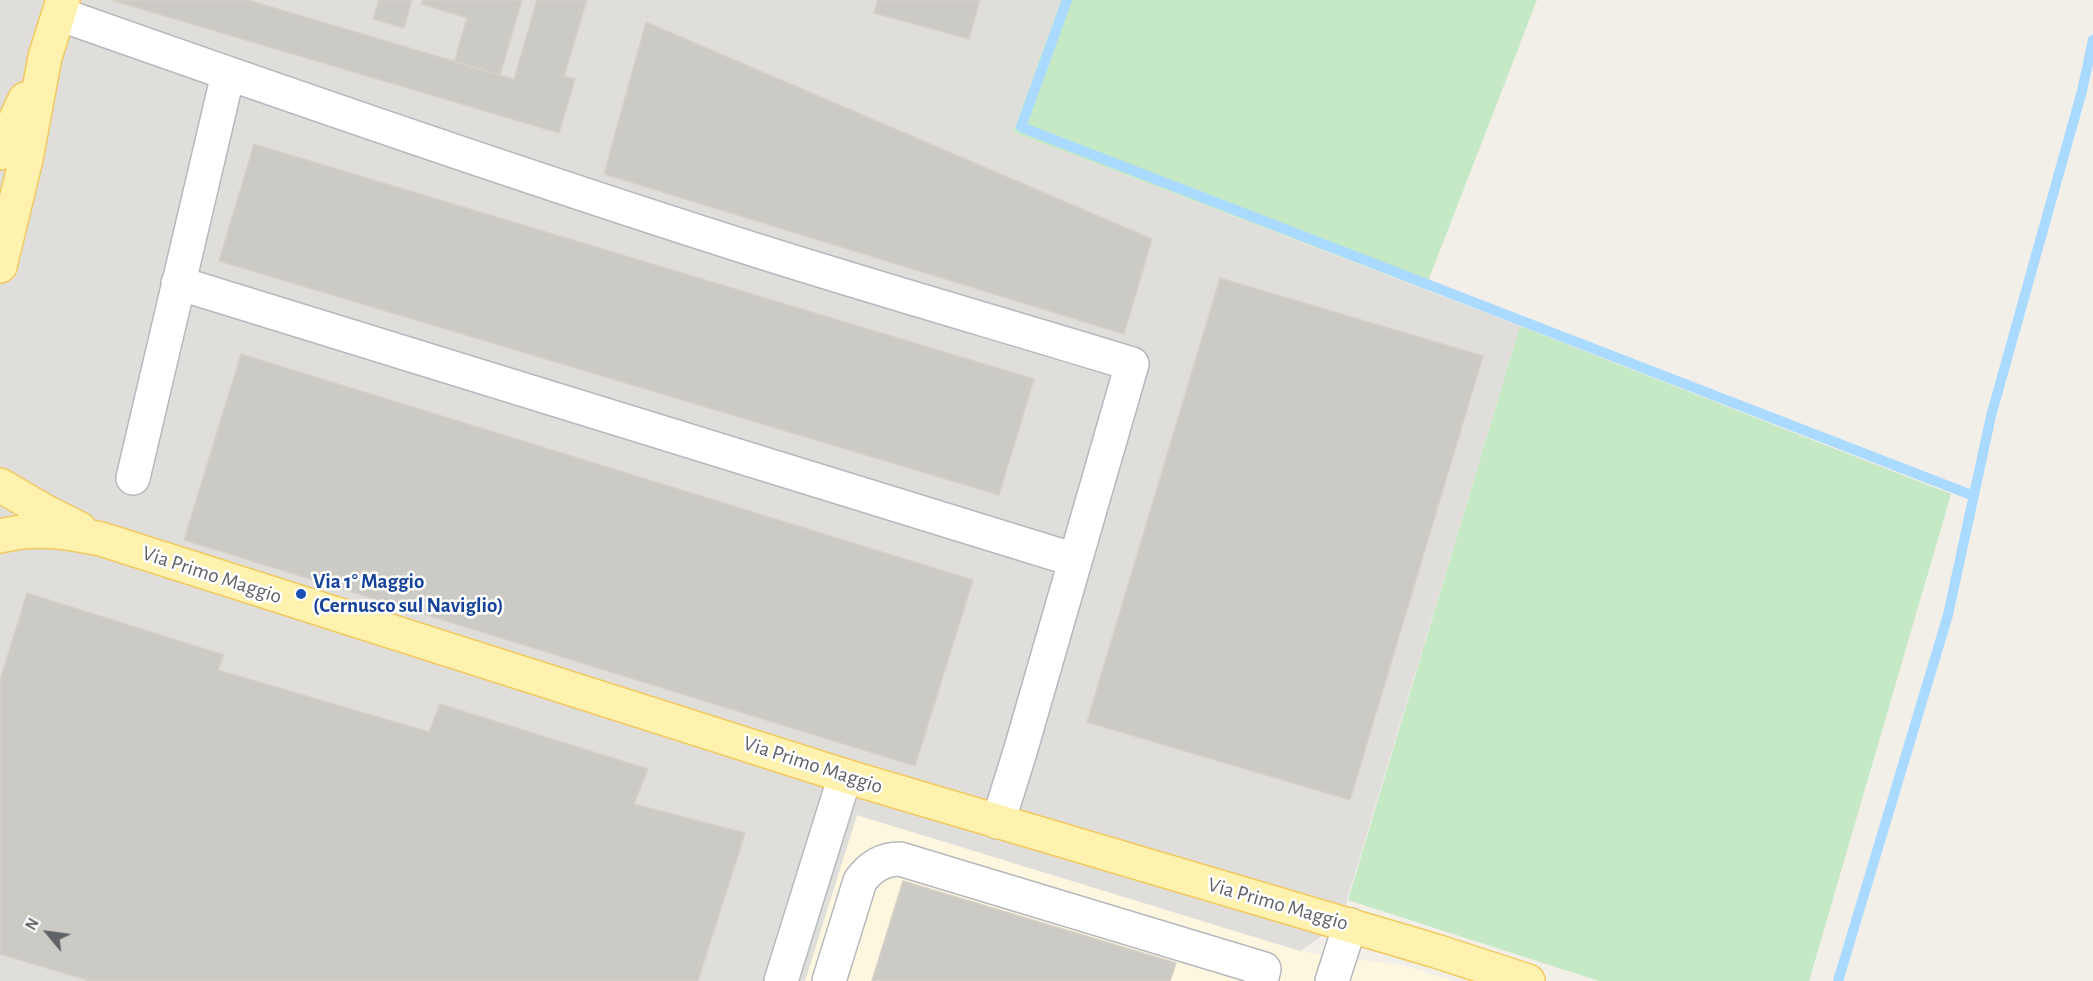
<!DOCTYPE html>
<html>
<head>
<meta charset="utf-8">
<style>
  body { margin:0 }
  #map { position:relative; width:2093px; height:981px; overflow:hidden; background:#f1efe8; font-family:"Alegreya Sans",sans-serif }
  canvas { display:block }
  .north { position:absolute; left:18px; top:903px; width:60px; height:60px; -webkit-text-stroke:4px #fff; paint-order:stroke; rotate:299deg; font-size:16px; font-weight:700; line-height:24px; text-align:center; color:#5f6368 }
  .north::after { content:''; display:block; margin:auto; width:21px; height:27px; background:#5f6368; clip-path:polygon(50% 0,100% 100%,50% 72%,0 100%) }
</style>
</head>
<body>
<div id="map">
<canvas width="2093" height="981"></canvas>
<div class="north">N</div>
</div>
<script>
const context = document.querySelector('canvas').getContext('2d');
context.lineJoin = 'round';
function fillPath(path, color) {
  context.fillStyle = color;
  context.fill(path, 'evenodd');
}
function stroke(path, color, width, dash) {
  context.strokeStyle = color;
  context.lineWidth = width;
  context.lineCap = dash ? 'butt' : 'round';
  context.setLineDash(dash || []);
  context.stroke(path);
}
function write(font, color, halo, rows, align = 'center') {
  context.font = font + ' "Alegreya Sans",sans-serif';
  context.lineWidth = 5;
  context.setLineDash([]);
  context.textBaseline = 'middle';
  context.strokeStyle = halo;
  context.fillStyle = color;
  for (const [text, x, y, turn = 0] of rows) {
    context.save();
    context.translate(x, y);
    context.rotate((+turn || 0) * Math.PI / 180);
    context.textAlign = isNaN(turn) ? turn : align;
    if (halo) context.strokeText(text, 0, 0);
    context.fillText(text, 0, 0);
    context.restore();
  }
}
fillPath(new Path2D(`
  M856 815 1300 951 1406 966 1453 981H805Z`), '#fef7e0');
fillPath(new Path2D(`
  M0 0H1061L1013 132 1520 326 1340 923 1300 951 857 815 805 981H0Z`), '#e0deda');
fillPath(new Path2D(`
  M1061 0H1537L1425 289 1013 132Z
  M1520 326 1951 494 1809 981H1599L1348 900Z`), '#c5e8c5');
stroke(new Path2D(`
  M1067 0 1021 127 1974 496
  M1838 981 1948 615 1991 416 2082 91 2093 40`), '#aadaff', 10);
const building = new Path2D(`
  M111 0H248L514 79 537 0H587L564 76 575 79 559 133Z
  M379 0H412L404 28 373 19Z
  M423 0H522L500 75 454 62 467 18 421 4Z
  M878 0H980L969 39 874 13Z
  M646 22 1152 239 1124 334 604 174Z
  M254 144 1034 379 999 495 219 261Z
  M1220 278 1483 356 1350 800 1087 722Z
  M241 354 973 580 915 766 184 540Z
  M27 593 224 655 218 670 429 732 440 704 648 769 634 804 745 833 698 981H90L0 954V680Z
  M903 881 1176 963 1170 981H872Z`);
fillPath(building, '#cccac5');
stroke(building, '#d6d1c6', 1.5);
const minor = new Path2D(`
  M59 14C294 97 530 179 768 254 889 292 1011 327 1132 364L1020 752 998 822
  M178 283 1075 560
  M133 478 228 74
  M781 981 845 776
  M829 981 860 881C870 867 883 859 900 859L1264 969 1261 981
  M1332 981 1350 925`);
const major = new Path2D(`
  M0 153 25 99
  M0 266 26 159 45 57 63 0
  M0 485 46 512 80 529
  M0 536C35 527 66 532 101 539L845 776 1436 951 1528 981`);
stroke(minor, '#b5b8bc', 36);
stroke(major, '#f2c960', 36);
stroke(minor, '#fff', 33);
stroke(major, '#fff2af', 33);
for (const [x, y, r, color] of [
  [301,594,6,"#1a4fb4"]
]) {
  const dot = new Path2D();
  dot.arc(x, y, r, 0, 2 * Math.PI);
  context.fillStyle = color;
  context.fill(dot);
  stroke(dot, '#fff', 2);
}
write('21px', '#5f6368', '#fff', [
  ["Via Primo Maggio",212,575,18],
  ["Via Primo Maggio",813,765,18],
  ["Via Primo Maggio",1278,904,16]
]);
write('bold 21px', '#164399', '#fff', [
  ["Via 1° Maggio",313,582],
  ["(Cernusco sul Naviglio)",313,606]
], 'left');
</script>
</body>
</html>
